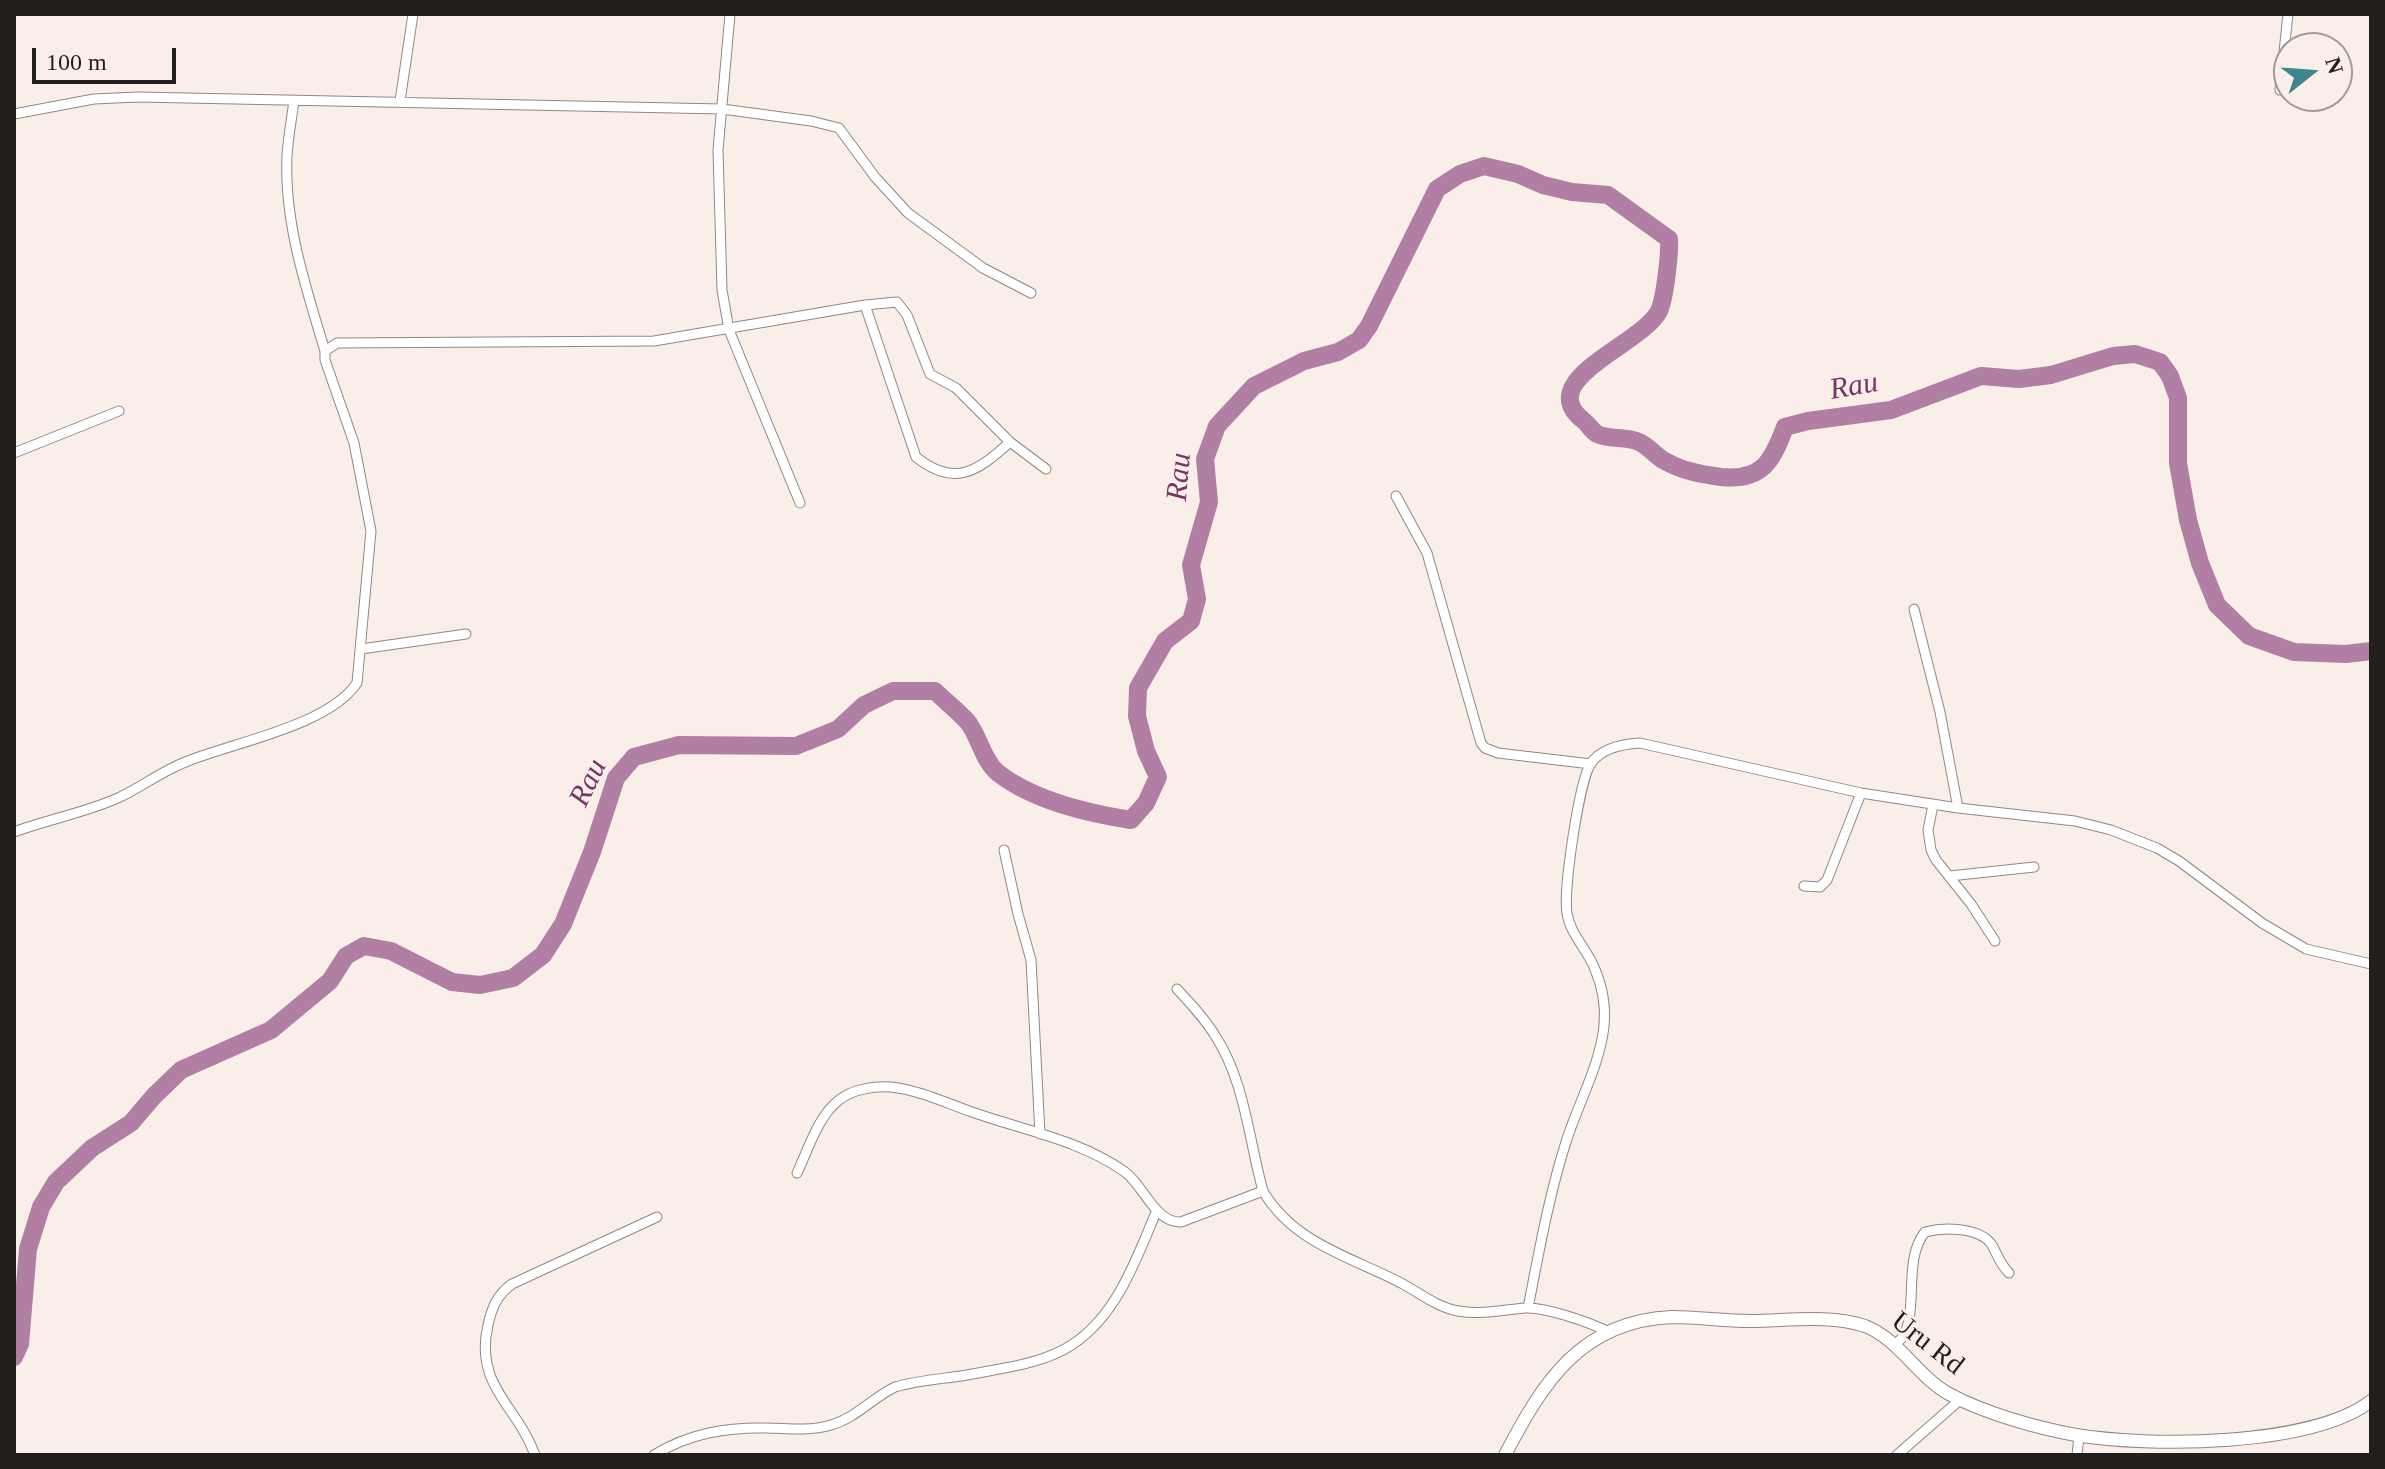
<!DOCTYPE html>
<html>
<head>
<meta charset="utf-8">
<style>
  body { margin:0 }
  #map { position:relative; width:2385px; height:1469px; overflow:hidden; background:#faeee9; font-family:"Times New Roman",serif }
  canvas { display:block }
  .frame { position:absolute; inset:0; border:16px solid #221e1c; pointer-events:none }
  .north { position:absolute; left:2273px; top:32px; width:80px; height:80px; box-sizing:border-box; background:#faeee9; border:2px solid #a49b97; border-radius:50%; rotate:73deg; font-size:22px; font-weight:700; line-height:32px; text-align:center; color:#221e1c }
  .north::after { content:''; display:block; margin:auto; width:28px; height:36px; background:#408492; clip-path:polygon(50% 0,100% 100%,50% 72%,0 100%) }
  .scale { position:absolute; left:32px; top:48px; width:144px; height:36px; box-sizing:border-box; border:4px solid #221e1c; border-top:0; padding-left:10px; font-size:24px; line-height:28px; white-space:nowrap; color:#221e1c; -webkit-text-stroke:6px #faeee9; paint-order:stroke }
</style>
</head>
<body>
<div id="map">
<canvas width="2385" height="1469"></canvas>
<div class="frame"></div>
<div class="north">N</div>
<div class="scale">100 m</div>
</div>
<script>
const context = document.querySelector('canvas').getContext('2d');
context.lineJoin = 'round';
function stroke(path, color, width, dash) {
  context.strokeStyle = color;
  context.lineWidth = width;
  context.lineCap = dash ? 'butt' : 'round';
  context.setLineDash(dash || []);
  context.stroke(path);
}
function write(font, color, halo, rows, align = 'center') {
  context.font = font + ' "Times New Roman",serif';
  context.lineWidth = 6;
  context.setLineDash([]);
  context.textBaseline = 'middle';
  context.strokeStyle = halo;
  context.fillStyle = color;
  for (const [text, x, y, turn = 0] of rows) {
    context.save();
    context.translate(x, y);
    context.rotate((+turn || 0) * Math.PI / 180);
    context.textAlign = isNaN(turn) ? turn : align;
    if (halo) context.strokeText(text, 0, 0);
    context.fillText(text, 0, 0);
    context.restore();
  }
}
stroke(new Path2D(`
  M14 1357 20 1344 28 1249 41 1207 56 1182 92 1148 131 1123 154 1096 181 1070 271 1030 330 981 346 956 364 946 391 951 452 982 480 985 513 978 543 955 563 924 592 852 616 778 634 757 679 745 796 746 838 729 864 705 893 691H935C945 701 957 710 967 721 979 735 983 761 998 773 1034 801 1087 813 1131 820L1146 803 1158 777 1146 751 1137 716 1138 688 1165 641 1191 621 1197 599 1191 565 1209 502 1205 459 1217 426 1254 386 1304 361 1338 352 1359 340 1369 326 1437 189 1460 174 1484 166 1518 174 1543 185 1572 192 1608 195 1669 239C1670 253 1665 298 1659 311 1642 345 1531 380 1584 421 1589 425 1592 431 1597 434 1609 440 1627 436 1639 442 1648 446 1655 455 1663 460 1682 471 1700 474 1721 477 1762 481 1772 462 1785 427L1808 421 1891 410 1981 376 2019 379 2051 375 2113 356 2135 354 2160 362 2170 376 2178 398V463L2188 520 2200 563 2217 605 2249 636 2294 652 2346 654 2371 651`), '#b17fa3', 18);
const minor = new Path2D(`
  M730 14 718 150 722 290 729 330 800 503
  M2280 90 2288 14
  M294 100C292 118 288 137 287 156 284 223 306 288 325 351
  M400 101 413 14
  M14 114 94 99 138 97 722 109 811 121 839 128 875 177 908 213 983 268 1031 293
  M865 305 916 457C955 488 978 471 1010 442
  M14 453 119 411
  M1396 496 1427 553 1481 743 1485 748 1498 753 1591 764
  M1914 609 1940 712 1958 808
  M361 649 466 634
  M1933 805 1928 830 1931 850 1936 860 1971 904 1995 941
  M14 832C49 819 84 813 118 798 142 787 163 770 188 761 236 742 329 725 357 683L371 531 354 443 325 360V351L337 343 654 341 865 305 897 302 907 315 930 374 956 388 1010 442 1046 469
  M1004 850 1018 914 1031 960 1040 1134
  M1950 876 2034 867
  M1804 886 1820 887 1827 880 1861 793
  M1177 989C1191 1004 1205 1019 1216 1037 1245 1082 1249 1141 1263 1191 1294 1244 1352 1257 1403 1284 1421 1294 1437 1307 1458 1311 1480 1315 1503 1310 1525 1308 1546 1307 1588 1322 1607 1331
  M797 1173C808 1150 818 1116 839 1100 853 1089 874 1086 891 1087 919 1090 946 1103 972 1112 1023 1130 1080 1140 1125 1172 1144 1186 1155 1223 1181 1222L1263 1191
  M1528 1308C1539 1252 1549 1195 1566 1142 1578 1104 1600 1065 1604 1026 1606 1006 1602 985 1594 967 1586 948 1570 934 1567 913 1563 891 1579 781 1591 763 1602 748 1623 744 1640 743L1861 793 1958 808 2075 821 2111 830 2157 848 2179 861 2262 923 2306 949 2371 964
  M1893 1346C1925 1327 1899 1264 1925 1232 1944 1227 1980 1227 1992 1245 1998 1256 2000 1264 2009 1273
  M535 1455C517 1405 474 1386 488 1325 492 1307 497 1295 512 1284L657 1217
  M654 1455C690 1433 727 1427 768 1428 789 1429 810 1431 831 1425 856 1418 872 1398 895 1387 919 1380 943 1379 967 1375 1002 1368 1044 1364 1073 1344 1118 1314 1137 1257 1157 1210
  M1897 1455 1961 1399
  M2077 1455 2079 1436`);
const tertiary = new Path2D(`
  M1505 1455C1543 1382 1581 1321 1672 1317 1698 1317 1724 1321 1750 1321 1786 1321 1830 1314 1865 1326 1899 1339 1918 1377 1949 1394 1984 1413 2037 1428 2076 1435 2149 1447 2311 1447 2371 1401`);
stroke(minor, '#918782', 11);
stroke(tertiary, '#918782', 14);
stroke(minor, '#fff', 9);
stroke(tertiary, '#fff', 12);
write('28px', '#221e1c', '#faeee9', [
  ["Uru Rd",1927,1344,38]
]);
write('italic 30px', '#763767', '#faeee9', [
  ["Rau",1854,387,-10],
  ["Rau",1180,477,-85],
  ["Rau",589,783,-64]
]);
</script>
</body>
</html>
